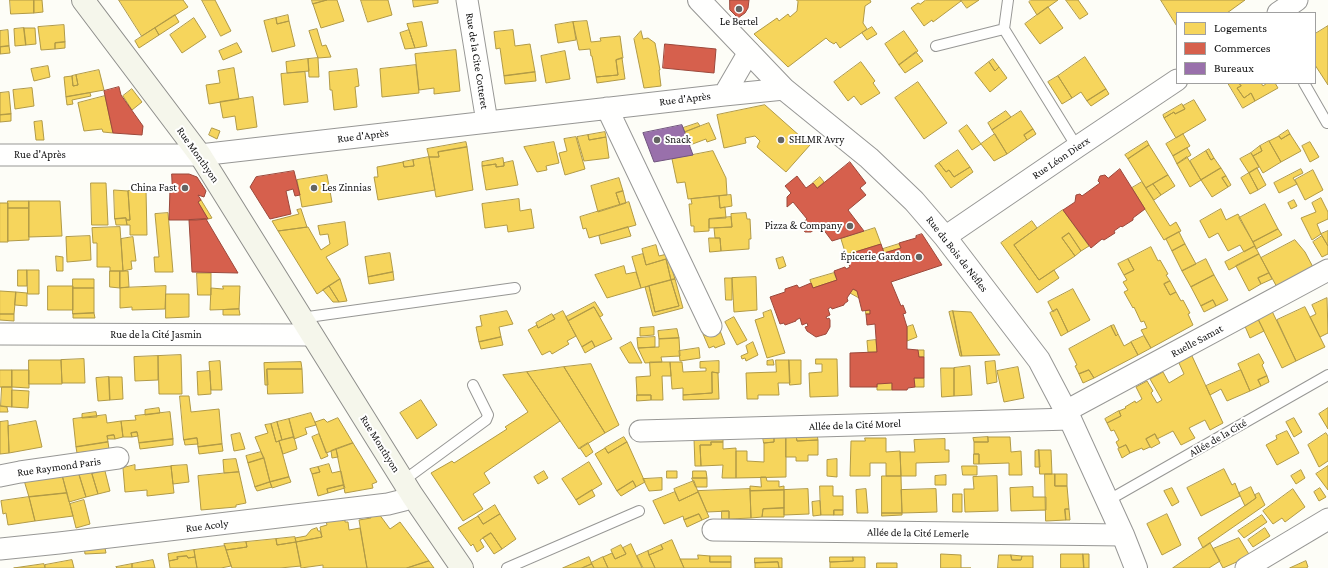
<!DOCTYPE html>
<html>
<head>
<meta charset="utf-8">
<style>
  body { margin:0 }
  #map { position:relative; width:1328px; height:568px; overflow:hidden; background:#fdfdf7; font-family:"Crimson Pro",serif }
  canvas { display:block }
  .legend { position:absolute; left:1176px; top:12px; width:140px; height:72px; box-sizing:border-box; background:#fff; border:1px solid #a0a0a0; margin:0; padding:5px 7px; list-style:none; font-size:12px; color:#111 }
  .legend li { display:flex; align-items:center; gap:8px; height:20px }
  .legend b { width:20px; border:1px solid #a0a0a0 }
</style>
</head>
<body>
<div id="map">
<canvas width="1328" height="568"></canvas>
<ul class="legend">
<li><b style="height:11px;background:#f6d55c"></b>Logements</li>
<li><b style="height:11px;background:#d6604d"></b>Commerces</li>
<li><b style="height:11px;background:#9970ab"></b>Bureaux</li>
</ul>
</div>
<script>
const context = document.querySelector('canvas').getContext('2d');
context.lineJoin = 'round';
function fillPath(path, color) {
  context.fillStyle = color;
  context.fill(path, 'evenodd');
}
function stroke(path, color, width, dash) {
  context.strokeStyle = color;
  context.lineWidth = width;
  context.lineCap = dash ? 'butt' : 'round';
  context.setLineDash(dash || []);
  context.stroke(path);
}
function write(font, color, halo, rows, align = 'center') {
  context.font = font + ' "Crimson Pro",serif';
  context.lineWidth = 4;
  context.setLineDash([]);
  context.textBaseline = 'middle';
  context.strokeStyle = halo;
  context.fillStyle = color;
  for (const [text, x, y, turn = 0] of rows) {
    context.save();
    context.translate(x, y);
    context.rotate((+turn || 0) * Math.PI / 180);
    context.textAlign = isNaN(turn) ? turn : align;
    if (halo) context.strokeText(text, 0, 0);
    context.fillText(text, 0, 0);
    context.restore();
  }
}
const homes = new Path2D(`
  M10 0H34V13L11 14Z
  M34 0H42L43 12 34 13Z
  M119 0H183L188 7 142 36Z
  M202 0H215L231 31 221 36Z
  M312 0H327L313 4Z
  M327 0H337L344 21 321 28 313 4Z
  M361 0H388L392 15 368 22Z
  M413 0H438V3L414 7Z
  M797 0H870L871 2 865 6 863 23 867 29 840 48 836 42 834 44 829 41 826 38 788 67 754 34 777 18 779 21 788 14 790 17 797 11 798 2Z
  M926 0H961V1L933 22 932 20 924 26 911 8 918 3 920 4Z
  M961 0H979L967 8Z
  M1031 0H1058L1037 15 1029 2Z
  M1066 0H1078L1088 14 1080 19Z
  M1161 0H1245L1227 13H1177V26Z
  M1048 7 1063 28 1040 44 1025 24Z
  M175 15 179 22 159 35 155 28Z
  M288 15 289 21 277 24 276 18Z
  M194 18 206 37 182 53 170 35Z
  M276 18 277 24 289 21 295 46 272 52 264 21Z
  M587 21 591 42 601 41 600 38 620 36 623 58 616 60 618 75 596 77 592 56H591L590 49 579 50 573 22Z
  M422 22 427 46 415 48 407 24Z
  M573 22 576 40 558 43 555 25Z
  M64 25 65 42 55 43V49L41 50 38 27Z
  M1328 26V85L1315 65V34Z
  M872 27 877 34 867 40 862 33Z
  M24 28H35L36 44 26 45Z
  M24 28 26 45 15 46 14 29Z
  M155 28 159 35 139 48 135 41Z
  M317 29 322 46 326 45 331 57 318 58 309 31Z
  M8 30 9 46 0 47V54V31Z
  M409 30 415 48 405 49 400 33Z
  M513 30 515 46 530 44 535 72 504 76 500 48 496 49 494 32Z
  M641 31 643 39 648 38 655 43 660 70H659L661 86 644 88 634 39Z
  M904 31 918 51 899 65 885 44Z
  M65 42V48L55 49V43Z
  M237 43 242 52 223 60 219 51Z
  M9 46 10 53 0 54V47Z
  M456 50 460 91 434 94V88L419 90 415 54Z
  M565 51 570 79 546 83 541 56Z
  M916 52 923 61 905 73 899 65Z
  M1085 57 1106 89 1087 101 1081 92 1072 98 1058 76Z
  M318 58 319 77H309L308 59Z
  M622 58 625 79 597 83 596 77 618 75 616 60Z
  M308 59 309 71 287 73 286 62Z
  M993 59 999 67 995 71 989 62Z
  M861 62 875 81 873 83 880 93 861 105 854 96 848 101 834 82Z
  M989 62 995 71 999 67 1007 78 990 92 975 73Z
  M416 65 419 93 382 97 380 69Z
  M48 66 50 77 34 81 31 69Z
  M234 68 239 99 209 104 206 85 220 83 218 71Z
  M357 69 359 86 355 87 357 107 334 110 332 90H330L329 72Z
  M99 70 104 90 66 97 64 77 72 76 73 86 78 85 76 75Z
  M305 72 308 102 284 105 281 74Z
  M535 72 536 81 505 84 504 76Z
  M76 75 78 85 73 86 72 76Z
  M1058 76 1072 98 1062 104 1048 82Z
  M918 82 947 123 924 139 895 98Z
  M1228 83H1239L1241 86 1237 88 1244 98 1251 93 1255 101 1243 108Z
  M1239 83H1261L1263 86 1267 83H1275L1278 88 1255 101 1251 93 1244 98 1237 88 1241 86Z
  M32 88 34 106 15 109 13 90Z
  M132 89 142 102 132 110 123 96Z
  M1106 89 1109 94 1091 106 1087 101Z
  M9 92 11 114 0 115V93Z
  M90 93 91 96 72 100 73 104 67 105 66 97Z
  M105 96 113 133 103 132 102 129 84 131 78 103Z
  M253 97 257 127 237 130 235 116 223 118 220 102Z
  M1194 100 1206 120 1176 138 1164 118 1174 112 1175 114 1185 109 1183 106Z
  M1182 104 1185 109 1175 114 1174 112 1164 118 1163 115Z
  M765 105 810 145 786 172 757 147 760 141 755 136 745 138 746 143 724 148 717 115Z
  M1006 111 1011 117 992 130 988 123Z
  M1021 111 1033 129 1024 135 1027 140 1007 154 992 130Z
  M11 114V121L0 122V115Z
  M42 121 44 140H36L34 122Z
  M698 123 700 126 685 132 683 128Z
  M709 123 716 139 707 142 706 139 690 145 685 132Z
  M967 125 981 144 972 150 959 131Z
  M212 128 220 131 217 139 209 135Z
  M1033 129 1036 134 1027 140 1024 135Z
  M1288 130 1290 134 1281 139 1279 136Z
  M605 132 606 137 589 140 588 135Z
  M995 134 1007 154 994 161 981 144Z
  M1183 134 1190 146 1173 156 1166 144Z
  M1290 134 1301 151 1281 162 1269 141 1279 136 1281 139Z
  M588 135 589 140 606 137 609 158 584 161 577 137Z
  M576 137 585 169 565 175 559 153 567 151 564 139Z
  M1147 141 1149 145 1128 159 1125 155Z
  M1269 141 1281 162 1263 173 1253 156 1262 151 1260 146Z
  M466 142 467 147 438 152 439 157H429L427 149Z
  M554 142 559 163 546 166 547 170 537 172 524 147Z
  M1310 142 1319 157 1310 162 1302 146Z
  M1149 145 1168 175 1146 188 1128 159Z
  M1260 146 1262 151 1253 156 1251 153Z
  M467 147 473 190 436 197 429 157H439L438 152Z
  M1187 148 1191 155 1177 164 1173 156Z
  M1209 149 1214 158 1211 160 1206 151Z
  M958 150 970 167 954 177 949 170 946 172 939 163Z
  M713 151 726 178 727 195 688 199 685 182 677 183 672 159Z
  M1206 151 1211 160 1214 158 1221 168 1201 180 1190 161Z
  M1251 153 1259 167 1249 173 1240 159Z
  M429 157 435 190 378 200 374 177H378L377 167 403 162 404 167 414 166 413 160Z
  M1187 157 1201 180 1190 187 1177 164Z
  M503 158 504 166 496 167V164L482 166V162Z
  M413 160 414 166 404 167 403 162Z
  M513 161 518 185 486 190 482 166 496 164V167L504 166V163Z
  M939 163 946 172 949 170 954 177 970 167 973 172 951 188 935 166Z
  M1221 168 1226 176 1222 178 1228 187 1212 197 1201 180Z
  M1257 168 1266 185 1258 190 1249 173Z
  M1301 169 1303 173 1293 178 1297 184 1279 193 1274 183Z
  M1313 170 1323 190 1305 200 1295 180Z
  M1249 173 1258 190 1250 194 1241 178Z
  M327 175 332 202 302 207 297 180Z
  M1168 175 1175 186 1161 195 1153 184Z
  M1226 176 1231 185 1228 187 1222 178Z
  M820 177 824 182 817 188 813 183Z
  M619 178 623 191 616 193 620 205 598 212 591 186Z
  M1142 182 1170 226 1176 222 1181 231 1164 240 1132 188Z
  M91 183H106L108 225H92Z
  M1153 184 1161 195 1154 200 1146 188Z
  M114 190 128 191 130 220H126V218L115 219Z
  M146 190 147 235H130V225H127L126 220H130L128 191Z
  M623 191 626 203 620 205 616 193Z
  M731 195 732 206 720 208 719 196Z
  M719 196 720 208 725 207 726 218 709 219V231L694 232V226H691L689 204H692L691 199Z
  M1321 198 1328 212V219L1317 224 1321 234 1312 240 1301 218 1316 212 1312 203Z
  M519 199 520 211 531 209 534 228 508 232 507 225 485 228 482 204Z
  M201 200 212 218 208 219 198 202Z
  M1294 200 1297 206 1291 209 1288 203Z
  M8 201H29V208H8Z
  M29 201H60L62 236 29 237Z
  M629 202 636 225 589 238 586 228 583 229 580 217Z
  M0 203H8V242H0Z
  M1265 204 1278 229 1253 242 1239 218Z
  M8 208H29V240L8 241Z
  M301 209 307 227 278 231 272 221 299 214 297 210Z
  M1221 209 1226 220 1238 214 1255 246 1244 252 1240 245 1228 251 1218 233 1209 238 1200 221Z
  M1063 210 1089 246 1081 251 1069 233 1062 238 1075 256 1039 280 1014 245Z
  M168 213 173 272H155L154 257H159L155 214Z
  M746 213 747 219H750L751 239H749V249L721 251 720 238H715L714 228 732 227 731 214Z
  M731 217 732 227 709 228V219Z
  M126 218 127 225H116L115 219Z
  M1032 221 1037 228 1014 245 1039 280 1054 270 1059 278 1037 293 1001 243Z
  M345 222 348 245 326 257 340 279 317 294 278 231 308 227 321 250 330 244 328 234 320 235 318 226Z
  M120 227 123 271H110V267H97V243H93L92 228Z
  M628 227 631 236 601 244 599 236Z
  M875 228 881 244 846 255 841 239Z
  M1278 229 1282 235 1256 249 1253 242Z
  M1328 231V246L1321 234Z
  M1179 232 1185 244 1172 251 1166 239Z
  M1069 233 1081 251 1075 256 1062 238Z
  M90 236 91 260 67 262 66 237Z
  M1322 236 1328 246V254L1322 257 1313 242Z
  M133 237 136 261H131L132 269 123 271 121 239Z
  M709 238H720L721 251 710 252Z
  M1295 240 1305 252 1314 269 1278 289 1261 258Z
  M899 244 901 248 884 253 883 249Z
  M1185 244 1196 264 1182 271 1172 251Z
  M656 245 659 256 667 254 675 279 671 280 666 259 646 265 642 249Z
  M1255 246 1259 254 1229 270 1225 262Z
  M1151 247 1158 261 1160 260 1168 274 1166 275 1170 281 1164 284 1170 295 1176 292 1181 301 1183 300 1190 313 1188 314 1193 325 1151 348 1141 330 1147 328 1144 321 1141 322 1134 307 1133 308 1124 292 1128 290 1123 282 1127 280 1124 275 1134 270 1128 259Z
  M855 252 857 258 848 262 846 255Z
  M390 253 393 272 368 277 365 257Z
  M643 254 646 265 666 259 671 280 641 288 632 257Z
  M1259 254 1269 273 1258 278 1261 284 1249 291 1236 266Z
  M56 256 63 257V271H57Z
  M783 257 786 266 779 269 776 259Z
  M1128 259 1134 270 1124 275 1118 264Z
  M1206 259 1214 275 1191 287 1182 271Z
  M624 266 626 274 636 272 641 288 607 298 595 275Z
  M18 270H27V286H18Z
  M27 270H39V294H28Z
  M110 271H120V288L110 287Z
  M120 271H128L129 287 120 288Z
  M393 272 394 280 369 284 368 277Z
  M197 273H211V295H198Z
  M834 273 837 280 813 288 810 280Z
  M1269 273 1272 279 1261 284 1258 278Z
  M1214 275 1228 300 1216 306 1213 300 1201 306 1191 287Z
  M756 277 757 310 734 312 732 278Z
  M725 278H732V300H726Z
  M73 279H94V288H73Z
  M340 279 347 301 339 302 329 286Z
  M675 279 683 308 653 316 645 287 649 286 655 312 679 306 671 280Z
  M671 280 679 306 655 312 649 286Z
  M1170 281 1176 292 1170 295 1164 284Z
  M48 286H73V310H48Z
  M166 286 165 309 132 310V307L120 308V288Z
  M223 286H240L239 309 210 310 211 288 223 289Z
  M329 286 339 302H333L323 290Z
  M73 288H94V313L73 314Z
  M853 289 857 291 859 298 850 293Z
  M1073 289 1090 320 1068 332 1057 309 1053 312 1048 302Z
  M0 291 16 292 14 314H0Z
  M16 292 27 293V306L15 305Z
  M166 294H189V317L166 318Z
  M1327 298 1328 333 1320 337 1310 317 1316 314 1312 305Z
  M1213 300 1216 306 1204 312 1201 306Z
  M595 302 603 315 600 317 594 307 568 321 566 317Z
  M594 307 612 339 595 347 592 341 582 347 568 321Z
  M1305 307 1325 347 1296 361 1277 320Z
  M239 309 240 315H223V310Z
  M1057 309 1068 332 1061 336 1050 313Z
  M1271 309 1296 361 1282 368 1257 317Z
  M771 310 785 353 767 358 755 320 764 317 763 313Z
  M866 310H870V314H866Z
  M507 311 513 324 499 327 501 337 479 342 476 327 482 326 480 316Z
  M563 311 576 336 567 341 569 344 552 354 550 351 542 355 528 330 537 325 538 328 555 319 553 316Z
  M953 311 971 312 1000 355 962 356Z
  M953 311 962 356H960L949 312Z
  M94 313 95 318H73V314Z
  M0 314H14V321L0 320Z
  M552 314 555 319 538 328 536 323Z
  M734 317 747 340 737 345 725 322Z
  M1257 317 1264 331 1250 338 1244 324Z
  M913 325 917 337 907 341V327Z
  M1114 325 1118 334 1116 336 1111 326Z
  M1111 326 1116 336 1118 334 1124 346 1131 342 1138 355 1094 378 1089 370 1079 374 1075 366 1077 365 1069 349Z
  M654 327V335L640 336V328Z
  M719 328 725 344 715 348 714 346 709 348 703 334Z
  M677 329 679 338 659 339 658 331Z
  M1144 336 1151 348 1138 355 1131 342Z
  M501 337 503 345 481 349 479 342Z
  M655 337V347L638 348 637 338Z
  M679 338 680 356 661 357 662 362 645 363 638 348 659 347V339Z
  M876 340 877 352H868L867 341Z
  M592 341 595 347 585 353 582 347Z
  M631 342 642 363H629L620 348Z
  M753 342 758 355 746 361 745 358 742 359 741 356 748 353 746 346Z
  M699 348 700 358 680 361 679 351Z
  M918 350H924V357H919Z
  M1259 354 1264 363 1262 365 1267 376 1258 380 1261 386 1250 391 1238 364Z
  M181 355 182 394H159L158 356Z
  M158 356V380L135 381 134 357Z
  M1192 356 1223 423 1210 430 1205 420 1189 428 1195 438 1181 445 1173 431 1157 439 1155 434 1146 439 1150 447 1143 450 1142 448 1130 453 1126 445 1119 448 1116 442 1119 440 1114 430 1111 431 1107 423 1121 416 1119 411 1126 408 1125 407 1135 401 1136 403 1142 399 1136 387 1147 381 1153 391 1151 393 1157 403 1162 400 1150 379 1163 372 1169 383 1184 374 1179 363Z
  M84 359 85 383H62L61 360Z
  M816 359H837L838 396 810 397 809 373 822 372V364H816Z
  M29 360H61L62 384H29Z
  M773 360 774 365H767V361Z
  M776 360H789L790 383H778L779 395H758V399H747L746 373 776 372Z
  M789 360H801V384L790 385Z
  M220 361 222 390H211L209 362Z
  M719 361V373L712 372V393L683 395V388L672 389 670 362H682L683 372 706 371V368H700V362Z
  M995 361 997 382 987 384 985 362Z
  M301 362 302 369H267L268 385H265L264 363Z
  M650 362H670L671 376H662L663 400H651V395H637L636 377 650 376Z
  M591 364 619 425 605 433 564 367Z
  M970 366 972 395 954 396V368Z
  M564 367 605 433 579 449 527 372Z
  M1018 367 1024 398 1004 402 997 371Z
  M941 368H954V396L942 397Z
  M267 369H302L303 393 268 394Z
  M0 370H12V387H0Z
  M12 370H29V388L12 387Z
  M1089 370 1094 378 1083 383 1079 374Z
  M1241 370 1250 391 1227 401 1221 389 1210 395 1206 386Z
  M210 371 211 394 198 395 197 372Z
  M527 372 560 421 484 473 490 483 473 494 483 509 463 521 431 473 452 461 454 463 507 429 505 427 528 412 503 375Z
  M712 372 718 373 719 399 683 400V395L712 393Z
  M1267 376 1269 382 1261 386 1258 380Z
  M109 377 110 400 98 401 96 378Z
  M109 377H122L123 399 110 400Z
  M914 378H924V387H915Z
  M892 383V390H877V384Z
  M2 387H12V407L1 406Z
  M12 390 29 391 28 408 12 407Z
  M637 395H651V400L637 401Z
  M180 396H189L191 412 219 409 222 444 198 447 197 438 184 440Z
  M421 400 437 425 417 439 400 413Z
  M0 406 7 407 8 412H0Z
  M159 408 160 413 145 415V410Z
  M1328 408V429L1319 414Z
  M1119 411 1121 416 1107 423 1105 419Z
  M96 412 97 417 82 418V414Z
  M170 412 173 439 139 443 137 432 131 433 132 437H123L121 421 136 420 135 416Z
  M311 413 316 425 305 428 307 434 294 439 289 419Z
  M106 415 107 423 121 421 123 437 115 439 114 435 107 436 108 442 76 447 73 419Z
  M338 418 353 443 326 453 315 422 324 419 327 422Z
  M1294 418 1302 432 1294 437 1286 422Z
  M289 419 294 437 282 440 277 422Z
  M8 421 9 453 0 454V422Z
  M36 421 42 447 9 453 8 426Z
  M277 422 282 440 276 442 271 424Z
  M271 424 276 442 279 441 289 477 270 482 264 459 255 437 268 433 265 425Z
  M1287 431 1299 453 1277 465 1266 445 1277 439 1276 436Z
  M137 432 138 436 132 437 131 433Z
  M240 433 245 449 234 451 231 435Z
  M1326 433 1328 436V461L1319 467 1308 445Z
  M319 434 328 456 321 459 312 437Z
  M1155 434 1160 443 1151 448 1146 439Z
  M114 435 115 439H108L107 436Z
  M817 435 818 440 797 441 796 436Z
  M786 436H796L797 441 818 440V455H808V461H796V457H786Z
  M786 436V477L736 478V451H747V461L764 462V443L774 442V437Z
  M294 437 297 449 283 454 279 441Z
  M624 437 627 442 608 453 605 448Z
  M763 437H774V442L764 443Z
  M988 437H1010L1011 452 1021 451 1022 475H1009V463L979 464V454H974V442H988Z
  M988 437V442H974L973 438Z
  M197 438 198 444 185 445 184 440Z
  M723 438V442H711V445H700L701 466H695L694 439Z
  M865 438H886V452L900 451 901 476H886V463H870V476H850L851 441H865Z
  M173 439V445L140 449 139 443Z
  M945 439V450H949V462L916 463V476H901L900 452H915L914 440Z
  M108 442 109 449 77 453 76 447Z
  M627 442 645 482 636 487 633 481 617 491 595 454 605 448 608 453Z
  M711 442H723V449L736 448V478H722L723 465 701 466 700 445H711Z
  M353 443 377 482 372 484 373 488 345 493 336 449Z
  M588 443 593 452 586 457 580 448Z
  M222 444 223 451 199 454 198 447Z
  M1126 445 1130 453 1122 458 1118 449Z
  M336 449 338 457 332 458 331 451Z
  M1039 450 1040 467H1035V451Z
  M1039 450H1051L1052 474H1040Z
  M261 452 264 458 248 463 246 456Z
  M974 454H979V464H974Z
  M264 458 270 482 255 487 248 463Z
  M236 459 239 472 224 473 223 460Z
  M837 459V477L827 476V460Z
  M589 462 602 484 576 500 562 479Z
  M329 464 332 473 341 471 344 485 327 489 328 493 318 496 312 474 320 472 318 467Z
  M135 465V470L171 466 174 493 147 496V490L125 492 123 468Z
  M187 465 189 482 173 484 171 466Z
  M962 466H977V475H963Z
  M1328 466V490L1316 474Z
  M318 467 320 472 312 474 310 469Z
  M1224 469 1232 485 1235 483 1240 496 1201 516 1187 488Z
  M1301 470 1305 478 1296 484 1291 476Z
  M78 471 86 497 69 502 62 475Z
  M91 471 98 494 86 497 79 475Z
  M105 471 110 491 98 494 92 474Z
  M544 471 548 478 538 484 534 477Z
  M667 471H677V478H667Z
  M693 471H706L707 478H693Z
  M239 472 246 503 236 505V507L201 510 198 476Z
  M1045 474H1055V486H1067L1069 509H1065L1066 520 1046 521Z
  M1055 474H1067V486H1055Z
  M62 475 67 493 29 497 23 477Z
  M946 475V485H935V476Z
  M882 476H901L902 513H882Z
  M997 476 998 511 965 512 964 489H974L973 477Z
  M289 477 291 482 272 488 270 482Z
  M761 477H766L767 481H779V487L784 486V490L750 491V486L761 487Z
  M662 478V490L649 491 643 479Z
  M692 478H707V487H696Z
  M633 481 636 487 621 496 617 491Z
  M694 481 698 492 679 501 674 489Z
  M270 482 272 487 257 491 255 487Z
  M344 485 345 488 328 493 327 489Z
  M820 486H833V496H843V510H834V515H821Z
  M1033 487V497H1046V510L1011 511 1010 488Z
  M1251 487 1256 498 1245 506 1239 493Z
  M1172 488 1179 502 1172 506 1164 491Z
  M1320 488 1326 497 1319 501 1314 492Z
  M750 489 751 518 729 519V511L707 512 698 491Z
  M808 489 809 514 784 515V490Z
  M866 489 868 513H857L856 490Z
  M936 489 937 512 902 513 901 490Z
  M1293 489 1305 507 1285 522 1282 518 1273 524 1263 511Z
  M592 490 595 496 579 505 576 500Z
  M784 490V508L763 509 762 517 751 518 750 491Z
  M675 492 679 501 698 492 709 517 702 520 699 514 684 520 683 516 664 524 653 501Z
  M67 493 73 516 35 521 29 497Z
  M1259 493 1265 505 1203 548 1198 538 1256 498 1255 495Z
  M953 494H962V512H953Z
  M29 497 35 521 8 525 6 513 3 514 1 501Z
  M84 500 90 524 76 528 70 504Z
  M820 501 821 515 813 516 812 502Z
  M495 505 500 514 483 524 478 516Z
  M784 508V517H762L763 509Z
  M1065 509H1069L1070 520H1066Z
  M834 510H843V515H834Z
  M722 511H729V519H722Z
  M882 513H902V515L882 516Z
  M379 514 390 529 400 522 429 561 407 568H367L359 520 371 518 370 515Z
  M500 514 516 539 502 549 491 533 480 540 484 547 477 552 473 544 471 546 458 528 478 516 483 524Z
  M699 514 702 520 687 527 684 520Z
  M1167 514 1181 545 1162 555 1147 524Z
  M1262 515 1267 522 1244 538 1238 531Z
  M345 519V522H348L349 530 360 528 367 568H323V565L301 568 296 542 322 537 320 527 327 525 326 521Z
  M317 528 318 531H320L322 537 296 542 295 538 306 536 311 530Z
  M1265 528 1270 536 1253 547 1248 540Z
  M491 533 502 549 494 554 483 538Z
  M295 537 296 542 277 545 276 539Z
  M1239 538 1250 556 1223 568 1213 549Z
  M276 539 277 545 296 542 301 566 280 568H232L226 550 247 547 246 542Z
  M672 540 684 568H655L649 555 663 549 661 545Z
  M246 542 247 547 226 550 224 544Z
  M104 543 106 553 85 554 84 546Z
  M1210 543 1220 561 1209 568H1173Z
  M631 544 642 568H608L603 557 612 553 615 559 626 554 623 548Z
  M621 545 626 554 615 559 611 550Z
  M661 545 663 549 649 555 648 551Z
  M225 546 231 566 221 568H197L194 550Z
  M194 550 195 557 188 558 187 556 177 557 178 559 169 561 168 554Z
  M648 551 649 555 655 568H643L637 556Z
  M941 554 961 555V568H971H941Z
  M1061 554H1083L1084 568H1061Z
  M1083 554H1089V568H1084Z
  M698 555 710 556V562H731V568H684L680 559H698Z
  M999 555H1011L1012 560H1021L1022 556H1033V568H998Z
  M1011 555 1022 556 1021 560H1012Z
  M187 556 188 558 195 557 197 568H170L169 561 178 559 177 557Z
  M710 556H731V562H710Z
  M589 557 592 564 582 568H563Z
  M603 557 608 568H594L591 563Z
  M830 557H853V561L830 562Z
  M853 557H865V568H830V562L853 561Z
  M755 558H782V568H779L778 562 755 563Z
  M72 560 74 568H45V565Z
  M153 560 155 568H132V564Z
  M429 561 434 568H407Z
  M1306 561 1308 567 1306 568H1290Z
  M778 562 779 568H755V563Z
  M877 563H897V568H877Z
  M44 564 45 568H14Z
  M132 564V568H117L116 567Z
  M592 564 594 568H582Z`);
fillPath(homes, '#f6d55c');
stroke(homes, '#b19a46', 1);
const shops = new Path2D(`
  M730 0H749L748 8 745 13 738 18 730 10Z
  M665 44 716 49 714 73 663 68Z
  M119 87 121 95 143 126 142 135 113 133 104 91Z
  M850 162 866 183 860 188 866 195 848 210 864 231 832 241 820 225 811 232H805L800 225 807 219 793 202 787 207V197L791 193 785 186 797 176 806 188 813 183 817 188Z
  M1120 169 1145 209 1133 218V220L1122 227 1121 226 1114 231 1115 233 1104 240 1102 239 1091 248 1063 210 1075 202 1076 195 1080 194 1082 196 1100 183 1098 181 1100 176 1105 175 1108 178Z
  M294 171 300 195 295 196 293 189 286 191 291 214 270 219 250 187 256 177Z
  M172 174H189L197 177 206 191 204 197 198 195 201 200 198 202 208 219 196 220H169L170 189H172Z
  M206 219 238 273 192 272 189 220Z
  M922 234 942 265 891 282 901 306 903 305 906 313 903 314 907 327V349L918 350 919 357H924V378H914L915 387 908 388 907 390H892V383L877 384V387H850V353L877 352 875 324 867 325 866 314H870V310L862 311 857 291 853 289 847 298 848 301 844 304V305L832 309 831 307 828 309 830 315 826 317 827 319 829 318 830 320V327L826 334 816 337 807 331 805 327 808 326 807 323 802 325 800 318 796 320V321L785 325 784 323 780 324 770 297 785 292V289L797 285 799 288 811 283 813 288 837 280 834 271 845 267 846 269 850 267 848 262 857 258 855 252 881 244 884 253 901 248 899 243 916 238V236Z`);
fillPath(shops, '#d6604d');
stroke(shops, '#9b483b', 1);
const offices = new Path2D(`
  M682 125 693 155 654 162 643 133Z`);
fillPath(offices, '#9970ab');
stroke(offices, '#70547d', 1);
const service = new Path2D(`
  M1008 0 1004 29 1077 147
  M936 46 1004 29
  M1304 83 1327 123 1328 122
  M301 318 515 288
  M403 481 486 420 488 415 473 385
  M1107 501 1328 375
  M507 568 639 511`);
const minor = new Path2D(`
  M467 0 487 122
  M1278 13 1297 0
  M724 95 749 52
  M607 108 711 326
  M0 155H200L724 95 784 89
  M945 237 1077 147 1177 80
  M0 334 312 335
  M1066 411 1328 270
  M640 431 1070 419
  M0 476 20 472 118 458
  M713 530 1123 535
  M0 549 59 543 388 504 404 500 412 495
  M1246 568 1328 519`);
const tertiary = new Path2D(`
  M699 0 784 89 869 158 914 201 945 237 1039 360 1070 419 1123 535 1136 568`);
const secondary = new Path2D(`
  M83 0 200 155 412 495 462 568`);
stroke(service, '#979795', 12);
stroke(minor, '#979795', 23);
stroke(tertiary, '#979795', 24);
stroke(secondary, '#8e8e8b', 24);
stroke(service, '#fffffe', 10);
stroke(minor, '#fffffe', 21);
stroke(tertiary, '#fffffe', 22);
stroke(secondary, '#f5f6eb', 22);
for (const [x, y, r, color] of [
  [739,9,4,"#646462"],
  [657,140,4,"#646462"],
  [781,140,4,"#646462"],
  [185,188,4,"#646462"],
  [314,188,4,"#646462"],
  [850,226,4,"#646462"],
  [919,257,4,"#646462"]
]) {
  const dot = new Path2D();
  dot.arc(x, y, r, 0, 2 * Math.PI);
  context.fillStyle = color;
  context.fill(dot);
  stroke(dot, '#fff', 1.5);
}
write('11px', '#111', '#fff', [
  ["Le Bertel",739,22,"center"],
  ["Snack",665,140],
  ["SHLMR Avry",789,140],
  ["China Fast",177,188,"right"],
  ["Les Zinnias",322,188],
  ["Pizza & Company",842,226,"right"],
  ["Épicerie Gardon",911,257,"right"]
], 'left');
write('11px', '#111', '#fff', [
  ["Rue de la Cite Cotteret",477,61,81],
  ["Rue d'Après",685,99,-7],
  ["Rue d'Après",363,136,-7],
  ["Rue d'Après",40,155],
  ["Rue Monthyon",198,155,55],
  ["Rue Léon Dierx",1061,158,-34],
  ["Rue du Bois de Nèfles",957,254,52],
  ["Rue de la Cité Jasmin",156,335],
  ["Ruelle Samat",1197,341,-28],
  ["Allée de la Cité Morel",855,425,-2],
  ["Allée de la Cité",1218,438,-30],
  ["Rue Monthyon",380,444,58],
  ["Rue Raymond Paris",59,467,-8],
  ["Rue Acoly",207,526,-7],
  ["Allée de la Cité Lemerle",918,533,1]
]);
</script>
</body>
</html>
